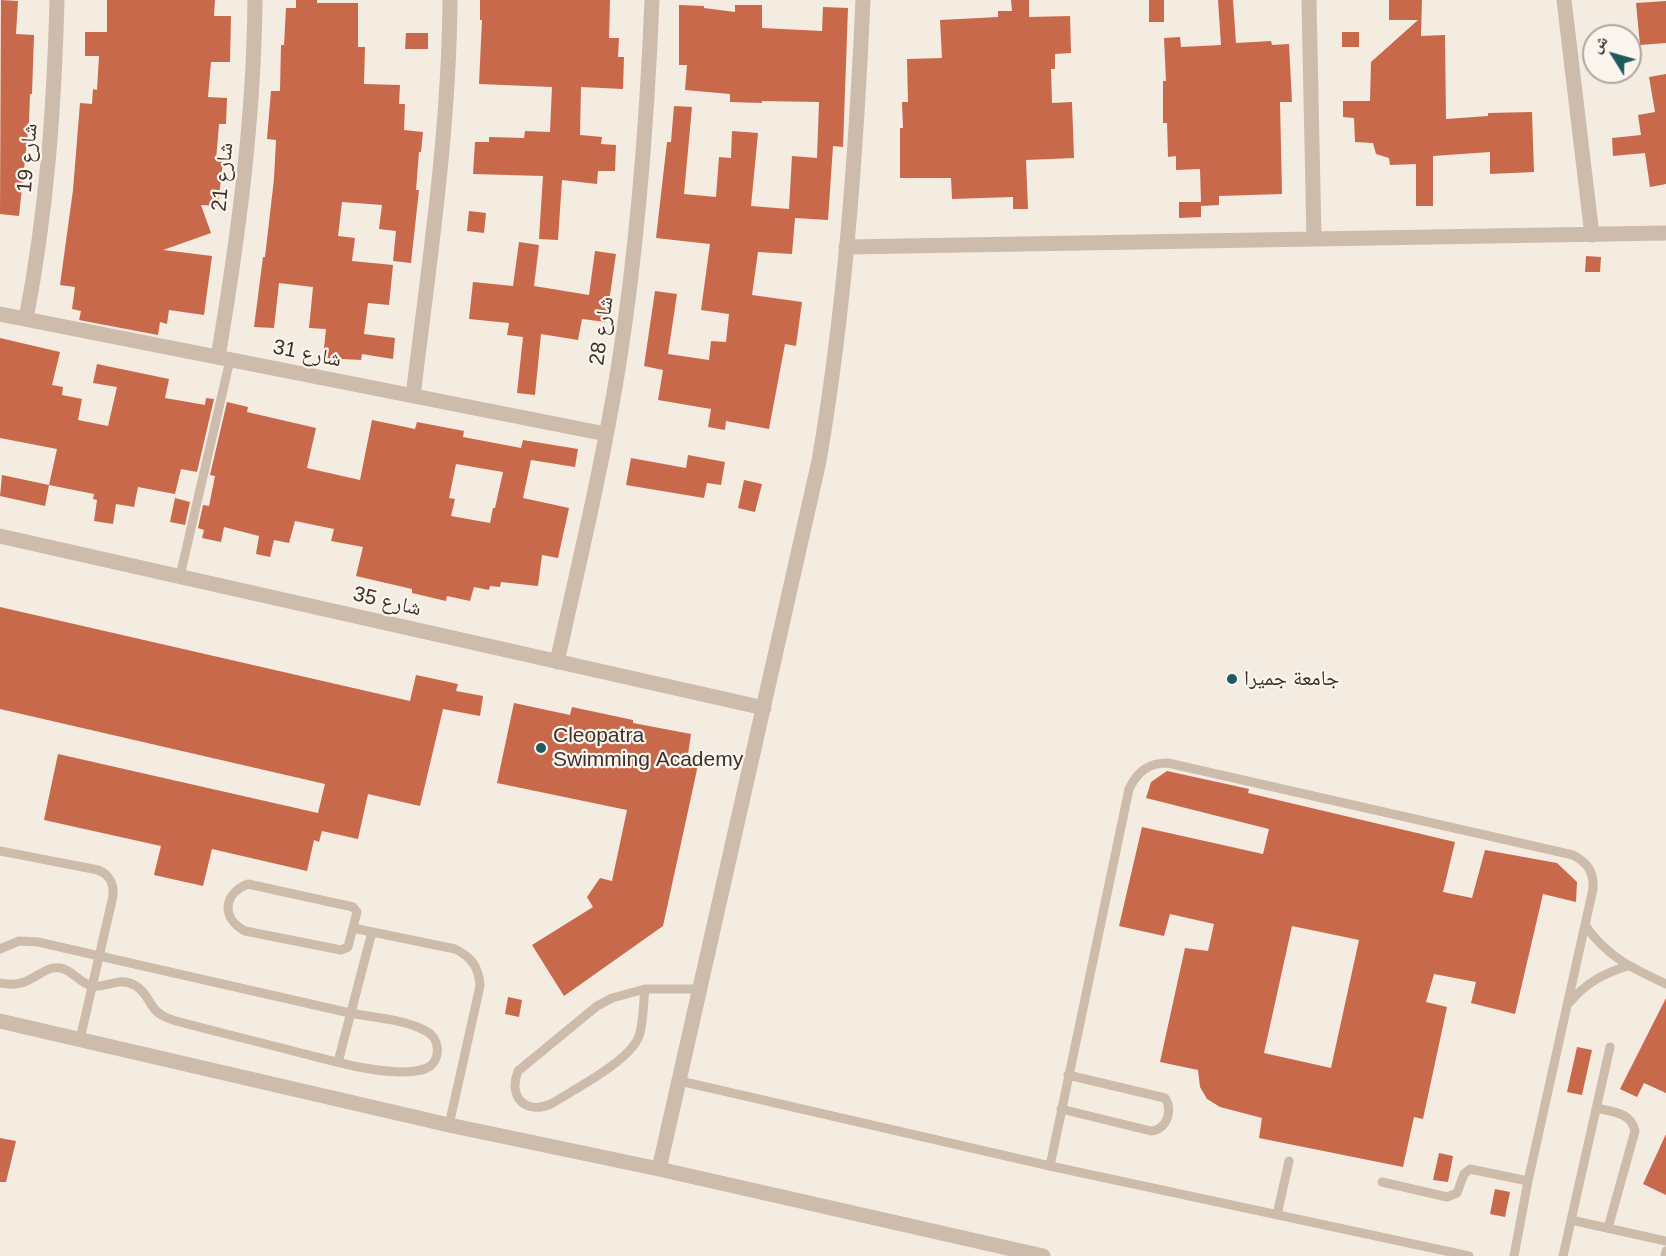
<!DOCTYPE html>
<html>
<head>
<meta charset="utf-8">
<style>
  body { margin:0 }
  #map { position:relative; width:1666px; height:1256px; overflow:hidden; background:#f4ebe1; font-family:Arial,"Noto Naskh Arabic",sans-serif }
  canvas { display:block }
  .north { position:absolute; left:1582px; top:24px; width:60px; height:60px; box-sizing:border-box; background:#fbf5ee; border:2px solid #aea6a0; border-radius:50%; rotate:307deg; font-size:16px; font-weight:700; line-height:24px; text-align:center; color:#3b302b }
  .north::after { content:''; display:block; margin:auto; width:21px; height:27px; background:#1f5a5e; clip-path:polygon(50% 0,100% 100%,50% 72%,0 100%) }
</style>
</head>
<body>
<div id="map">
<canvas width="1666" height="1256"></canvas>
<div class="north">ش</div>
</div>
<script>
const context = document.querySelector('canvas').getContext('2d');
context.lineJoin = 'round';
function fillPath(path, color) {
  context.fillStyle = color;
  context.fill(path, 'evenodd');
}
function stroke(path, color, width, dash) {
  context.strokeStyle = color;
  context.lineWidth = width;
  context.lineCap = dash ? 'butt' : 'round';
  context.setLineDash(dash || []);
  context.stroke(path);
}
function write(font, color, halo, rows, align = 'center') {
  context.font = font + ' Arial,"Noto Naskh Arabic",sans-serif';
  context.lineWidth = 4.5;
  context.setLineDash([]);
  context.textBaseline = 'middle';
  context.strokeStyle = halo;
  context.fillStyle = color;
  for (const [text, x, y, turn = 0] of rows) {
    context.save();
    context.translate(x, y);
    context.rotate((+turn || 0) * Math.PI / 180);
    context.textAlign = isNaN(turn) ? turn : align;
    if (halo) context.strokeText(text, 0, 0);
    context.fillText(text, 0, 0);
    context.restore();
  }
}
fillPath(new Path2D(`
  M1 0 18 1 16 34 34 35 32 94H30L29 122 19 216 0 214Z
  M107 0H215L214 16H231L230 62H211L208 97 227 98 226 124H219L216 160 223 161 218 206 201 205 211 233 163 250 212 256 204 315 169 310 167 324 160 322 158 335 79 320 81 311 72 309 75 287 60 285 73 190 80 103 92 104 93 89 97 90 99 56H85V32H107Z
  M296 0H317V3H358V47H365L364 84 400 85 399 104H405L404 130 423 132 421 152H419L416 190H419L411 263 393 261 396 231 379 229 382 205 342 202 338 236 355 238 352 261 393 265 389 305 368 303 364 334 395 338 393 359 362 354 361 360 323 358 326 329 309 328 313 287 279 283 274 328 254 327 263 257H265L274 179 276 140 267 139 271 91H280L281 45H284L286 8H296Z
  M480 0H610L609 38H619L618 57H624L623 89 581 87 580 135 602 137 601 144 616 145 615 171H598L597 184 562 180 558 240 539 239 543 176 473 174 475 142H489V137L524 138 525 131 550 132 552 87 479 84 482 20H480Z
  M1011 0H1029V17L1070 16 1071 53 1055 54V69H1051L1052 103 1072 102 1074 158 1026 160 1028 209H1013V197L952 199 951 178H900V128H903L902 102H908L907 59 942 58 940 20 998 17V11H1012Z
  M1149 0H1164V22H1149Z
  M1218 0H1233L1236 43 1271 41 1272 45 1289 44 1292 102H1280L1282 194 1219 196V205L1201 206V217L1179 218V202H1201L1200 169 1176 170V156L1168 157 1167 123H1163V81H1166L1164 38 1180 37 1181 47 1221 45Z
  M1389 0H1422L1421 36 1445 35 1446 119 1488 116V113L1532 112 1534 172 1490 174V152L1433 156V206H1416V164L1390 165 1389 158 1376 154 1373 143 1355 142 1354 118 1343 117V101H1370L1371 62 1418 20H1389Z
  M1666 1V43L1640 45 1636 3Z
  M679 5 704 6V8L735 12V5H762V28L822 31 823 7 848 8 843 147 833 146 828 220 795 218 792 254 758 252 752 295 802 302 796 346 785 344 769 429 726 421 725 430 708 427 711 409 658 400 663 370 644 366 655 291 677 294 668 354 709 360 711 341 726 342 729 314 701 310 710 244 656 238 667 142H671L674 106 692 107 684 194 716 197 719 157 731 158 732 131 758 133 751 206 789 209 792 156 817 158 819 102 762 101V103L730 102V94L685 90 687 65H679Z
  M1342 32H1359V47H1342Z
  M406 33H428V49H405Z
  M1666 74V184L1650 187 1645 153 1613 156 1612 138 1641 135 1638 115 1655 112 1649 77Z
  M469 211 486 213 484 233 467 231Z
  M519 242 539 245 534 286 589 295 595 251 616 254 606 322 582 319 578 340 541 334 535 395 517 393 523 337 507 335 509 323 469 319 473 282 513 286Z
  M1586 256 1601 257 1600 272H1585Z
  M0 338 60 352 52 385 63 387 62 395 82 399 78 420 108 426 117 387 93 383 97 364 169 379 165 398 205 405 206 398 214 399 197 472 181 469 175 494 138 487 134 507 116 504 113 524 94 521 97 500 93 499 94 494 49 485 57 449 0 438Z
  M227 402 248 407 247 412 316 428 307 468 360 480 372 420 415 429 417 422 464 431 463 437 521 448 523 440 578 449 575 467 531 460 523 498 569 508 558 558 542 555 538 586 501 582 500 587 490 586 489 590 474 587 470 601 447 596 446 601 412 593V589L356 576 363 547 331 541 334 529 295 521 289 543 274 540 270 557 256 554 259 536 224 527 221 542 202 538 204 530 198 528 203 505 209 506 215 476 210 475ZM456 464 503 472 495 508H493L490 523 451 516 455 499 449 498Z
  M688 455 725 462 721 485 707 483 704 498 626 485 631 458 686 468Z
  M2 475 49 485 45 506 0 496Z
  M744 480 762 484 755 512 738 508Z
  M175 498 190 502 185 525 170 522Z
  M0 607 410 701 416 675 458 684 456 691 483 696 480 716 443 709 420 806 368 794 358 839 322 831 319 842 314 840 307 871 212 849 203 886 154 875 161 846 44 820 58 754 318 813 325 784 0 709Z
  M514 703 570 715 572 707 633 720V723L691 734 687 761 698 765 663 926 564 996 532 945 593 907 587 897 600 878 612 881 627 810 497 783Z
  M1167 771 1249 789 1248 793 1455 842 1443 892 1472 898 1485 850 1557 863 1577 882 1576 902 1543 894 1515 1014 1471 1003 1476 982 1434 974 1426 1002 1447 1007 1423 1119 1414 1117 1403 1167 1259 1138 1262 1118 1220 1107 1207 1099 1200 1087 1198 1070 1160 1062 1185 948 1208 951 1214 924 1170 914 1164 936 1119 926 1142 827 1263 854 1269 829 1146 798 1151 782ZM1292 926 1359 940 1331 1068 1264 1053Z
  M508 997 522 1000 519 1017 505 1014Z
  M1666 998V1093L1644 1083 1637 1097 1620 1089Z
  M1577 1047 1592 1050 1582 1095 1567 1092Z
  M1666 1134V1195L1643 1184Z
  M0 1138 16 1141 6 1182H0Z
  M1439 1153 1453 1156 1448 1182 1433 1180Z
  M1495 1189 1510 1192 1505 1217 1490 1214Z`), '#c8694b');
stroke(new Path2D(`
  M180 576 230 360
  M0 851 98 870C110 875 114 883 113 896L80 1039
  M248 884 353 907 357 912 348 947 341 950 245 931C221 918 223 894 248 884Z
  M1585 925C1607 957 1632 968 1666 984
  M353 928 455 949C472 957 479 968 480 986L449 1125
  M0 949 19 941 38 942 350 1013C375 1018 404 1019 426 1031 440 1038 442 1060 427 1068 420 1071 408 1072 400 1072 366 1071 333 1061 301 1053 259 1042 217 1032 176 1021 167 1018 158 1015 153 1007 147 999 145 991 136 986 118 975 108 989 92 986 79 983 73 970 60 968 40 965 32 990 0 983
  M645 989C643 1004 644 1021 639 1036 630 1061 575 1089 551 1104 525 1115 508 1097 518 1071L597 1006 612 998 645 989H701
  M1570 1002C1586 983 1604 973 1628 966
  M338 1062 372 932
  M680 1081 1050 1166 1469 1256
  M1596 1108C1613 1112 1631 1112 1635 1131L1608 1228
  M1061 1109 1151 1131C1167 1130 1173 1110 1165 1098L1068 1075
  M1050 1166 1129 789C1138 771 1148 763 1168 763L1573 855C1588 863 1594 872 1593 889L1528 1181 1514 1256
  M1382 1182 1447 1197 1457 1193 1464 1174 1470 1169 1528 1181
  M1277 1215 1289 1161
  M1571 1220 1666 1241
  M1563 1256 1610 1047
  M1665 1256 1666 1251`), '#cdbbac', 9);
stroke(new Path2D(`
  M1309 0 1314 239
  M1564 0 1592 235
  M846 247 1666 233
  M0 314 606 434
  M26 319C47 210 54 110 57 0
  M218 357C238 239 254 120 255 0
  M413 396C429 264 449 133 450 0
  M0 536 764 708
  M557 662C579 563 603 463 619 363 638 243 647 121 652 0
  M0 1021 449 1125 659 1169 1043 1256
  M659 1169 819 461C845 309 856 154 863 0`), '#cdbbac', 15);
for (const [x, y, r, color] of [
  [1232,679,6,"#1f5a5e"],
  [541,748,6,"#1f5a5e"]
]) {
  const dot = new Path2D();
  dot.arc(x, y, r, 0, 2 * Math.PI);
  context.fillStyle = color;
  context.fill(dot);
  stroke(dot, '#fbf5ee', 2);
}
write('21px', '#3b302b', '#fbf5ee', [
  ["شارع 19",28,158,-85],
  ["شارع 21",223,177,-84],
  ["شارع 28",602,331,-82],
  ["شارع 31",307,354,11],
  ["شارع 35",387,602,13]
]);
write('21px', '#3b302b', '#fbf5ee', [
  ["جامعة جميرا",1244,679],
  ["Cleopatra",553,736],
  ["Swimming Academy",553,760]
], 'left');
</script>
</body>
</html>
